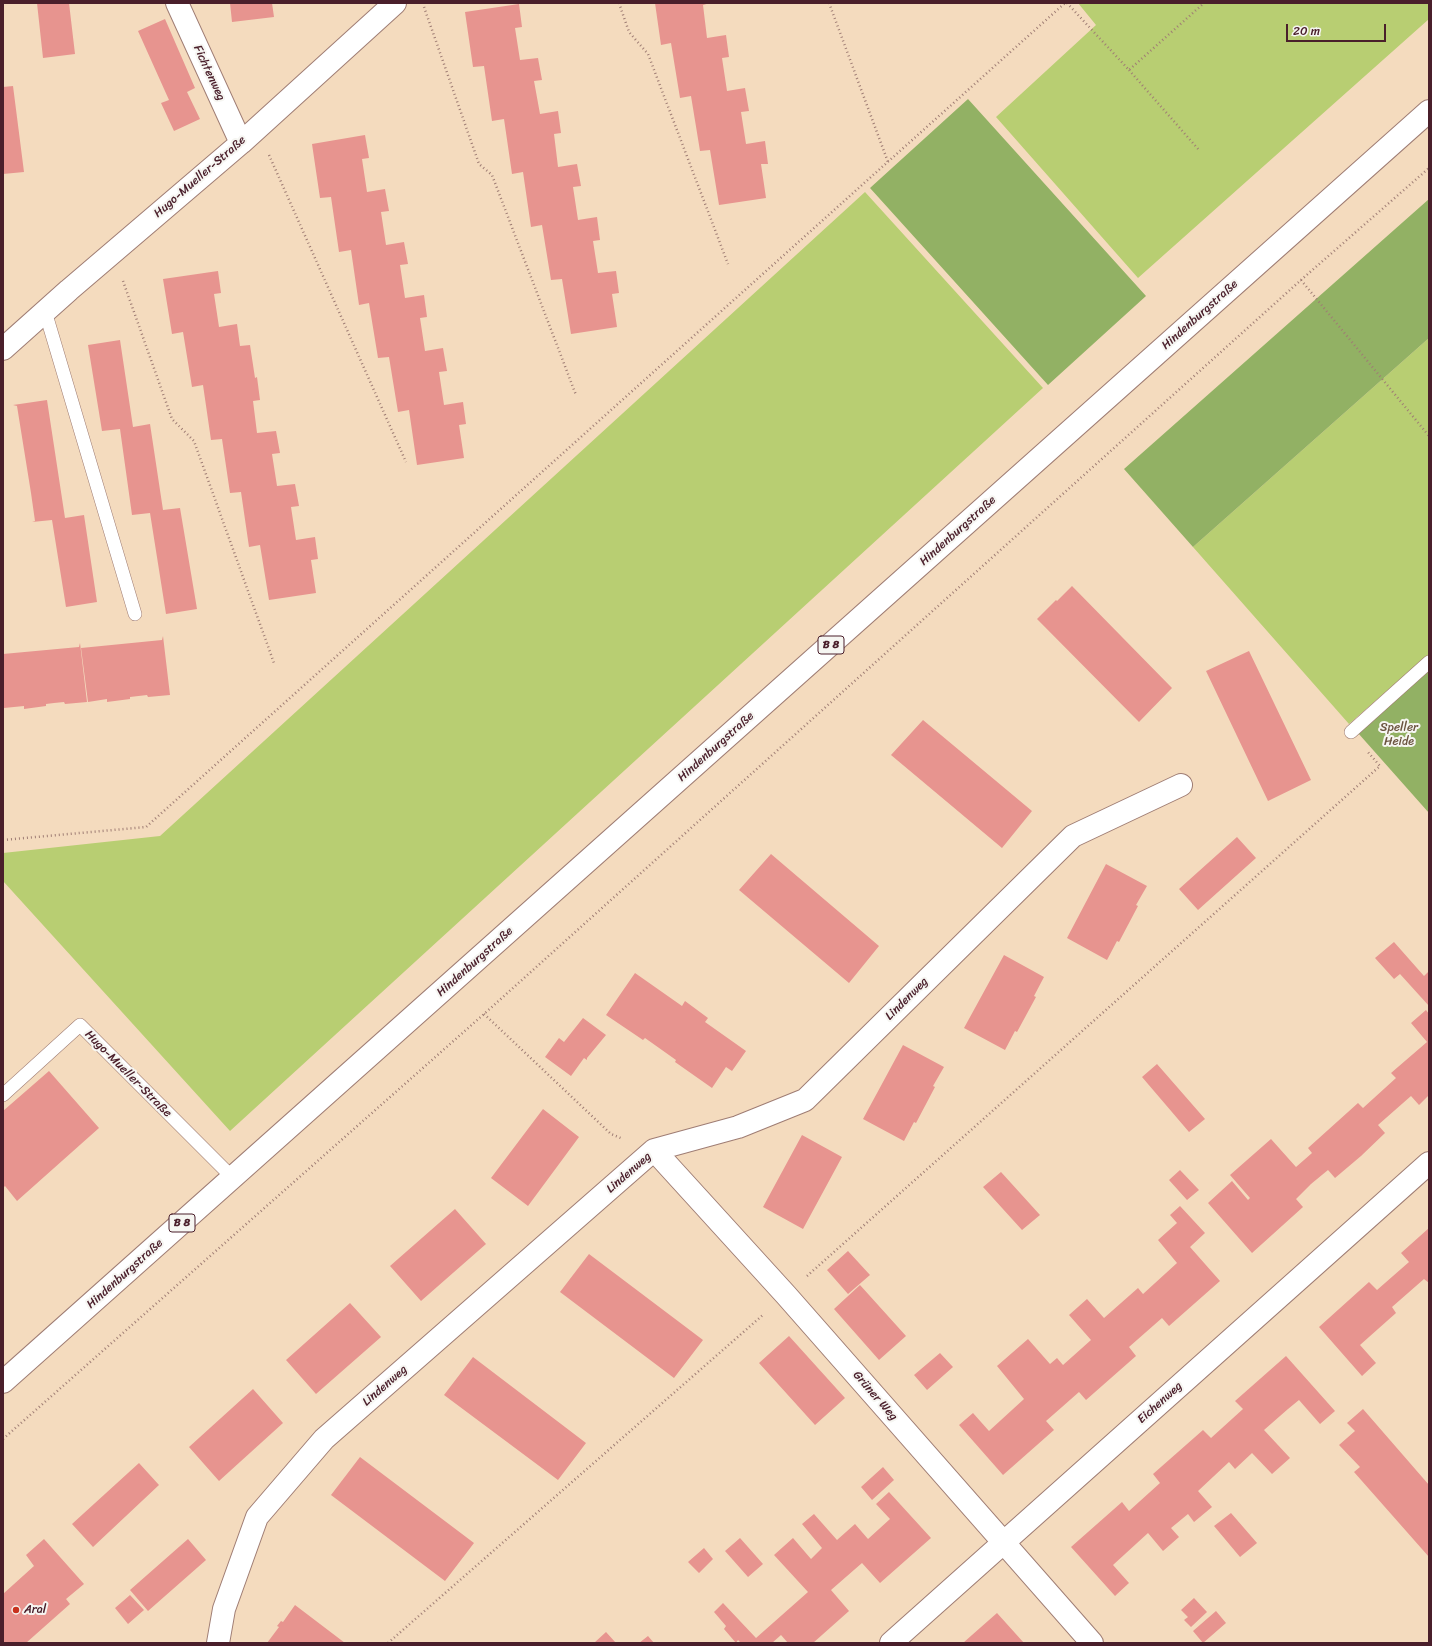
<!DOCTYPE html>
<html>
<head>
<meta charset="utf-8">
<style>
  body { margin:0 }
  #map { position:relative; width:1432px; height:1646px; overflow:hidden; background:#f4dbbe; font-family:Sriracha,sans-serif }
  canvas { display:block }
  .frame { position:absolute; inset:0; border:4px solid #4a1f2b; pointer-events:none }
  .scale { position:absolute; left:1286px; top:24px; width:100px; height:18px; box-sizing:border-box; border:2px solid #4a1f2b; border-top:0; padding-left:5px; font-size:12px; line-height:14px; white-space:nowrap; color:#4a1f2b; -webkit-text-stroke:3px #f6f6f2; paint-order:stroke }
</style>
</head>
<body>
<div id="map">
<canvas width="1432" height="1646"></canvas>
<div class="frame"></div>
<div class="scale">20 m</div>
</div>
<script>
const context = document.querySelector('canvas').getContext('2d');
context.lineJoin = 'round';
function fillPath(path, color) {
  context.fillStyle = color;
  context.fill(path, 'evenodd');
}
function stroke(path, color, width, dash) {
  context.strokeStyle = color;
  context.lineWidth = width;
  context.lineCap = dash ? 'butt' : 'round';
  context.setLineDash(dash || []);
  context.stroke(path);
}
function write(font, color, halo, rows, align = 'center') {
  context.font = font + ' Sriracha,sans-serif';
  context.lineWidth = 4;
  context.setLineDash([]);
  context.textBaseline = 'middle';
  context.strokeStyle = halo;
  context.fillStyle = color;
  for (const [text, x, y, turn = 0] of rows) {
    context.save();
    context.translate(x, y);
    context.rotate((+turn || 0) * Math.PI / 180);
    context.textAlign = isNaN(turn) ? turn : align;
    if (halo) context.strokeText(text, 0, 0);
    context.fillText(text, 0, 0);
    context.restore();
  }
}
fillPath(new Path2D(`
  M1078 3H1429V19L1138 278 996 117 1096 25Z
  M865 192 1043 388 230 1131 3 881V853L160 836Z
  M1429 338V654L1349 724 1193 547Z`), '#b8ce72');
fillPath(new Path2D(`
  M968 99 1146 296 1048 385 870 188Z
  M1429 199V338L1193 547 1124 469Z
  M1429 670V813L1358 733Z`), '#92b164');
fillPath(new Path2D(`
  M37 3H69L75 54 43 58Z
  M230 3H272L274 17 232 22Z
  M655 3H710L703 5 707 38 726 35 729 57 722 58 727 91 745 88 749 111 741 112 746 144 765 141 768 164H761L766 198 719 205 710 150 700 151 691 96 680 98 671 43 661 45Z
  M519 4 522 27 515 28 520 60 538 58 542 80 534 81 540 114 558 111 561 133 554 134 558 167 577 164 581 186 573 187 578 220 597 217 600 240 593 241 598 273 616 271 619 293 612 294 617 327 571 334 562 279 551 280 542 225 531 227 523 172 512 174 504 119 492 121 484 66 473 67 465 12Z
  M165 19 195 88 187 92 200 119 174 131 161 103 169 100 138 31Z
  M13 86 24 172 3 174V87Z
  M365 135 369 158 362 159 367 192 385 189 389 211 381 212 386 245 404 242 408 264 400 265 405 298 424 295 427 317 420 318 425 351 443 348 447 371 439 372 444 405 463 402 466 424 459 425 464 458 417 465 409 410 398 412 389 357 378 358 369 303 359 305 351 250 339 252 331 197 320 198 312 144Z
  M218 271 221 293 214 294 219 327 237 324 240 346 250 345 255 378 257 377 260 400 253 401 257 433 276 431 280 453 272 454 277 486 295 484 299 506 291 507 296 540 315 537 318 559 311 560 316 593 269 600 260 545 249 547 241 492 230 493 222 439 211 440 203 385 192 387 183 332 172 334 163 279Z
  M120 340 133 427 150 424 163 510 180 508 197 609 166 614 150 513 132 515 120 429 102 431 88 345Z
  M47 400 65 518 84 515 97 602 66 607 52 520 32 522 35 521 31 493 17 406 13 405Z
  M1072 586 1172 688 1139 722 1037 619 1056 600 1057 601Z
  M163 636 170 695 148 697 147 695 130 697V699L107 702V699L88 702 81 648 162 640Z
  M80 643 87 702 65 704 64 702 54 703 46 704V706L24 709V706L4 708 3 654 79 647Z
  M1249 651 1311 780 1268 801 1206 671Z
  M923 720 1032 811 1002 848 891 755Z
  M1237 837 1256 858 1198 910 1179 889Z
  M771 854 879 946 849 983 739 890Z
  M1106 864 1147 886 1136 905 1138 906 1119 942 1117 941 1107 960 1067 938Z
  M1394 942 1424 976 1429 971V1006L1400 974 1394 979 1375 958Z
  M1004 955 1044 977 1034 996 1036 997 1017 1032 1015 1031 1005 1050 964 1028Z
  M635 973 682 1006 685 1001 708 1018 705 1022 746 1051 732 1071 726 1067 712 1088 675 1062 676 1060 645 1038 643 1040 606 1015Z
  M1426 1010 1429 1014V1095L1419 1105 1411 1096 1378 1125 1385 1133 1361 1156 1335 1178 1328 1170 1311 1184 1296 1199 1303 1207 1252 1253 1208 1203 1232 1181 1248 1200 1250 1198 1230 1175 1271 1139 1296 1167 1312 1153 1308 1148 1358 1103 1363 1108 1396 1078 1391 1073 1427 1042 1411 1023Z
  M583 1018 606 1035 587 1058V1060L584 1058 571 1076 545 1057 559 1038 564 1042Z
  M903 1045 944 1067 933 1086 935 1087 916 1123 914 1122 904 1141 863 1119Z
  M1157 1064 1205 1119 1189 1132 1142 1077Z
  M49 1071 99 1128 17 1201 5 1186 3 1188V1111Z
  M543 1109 579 1137 528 1206 491 1178Z
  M802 1135 842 1157 803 1229 763 1207Z
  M1180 1170 1199 1190 1187 1200 1169 1180Z
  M1001 1172 1040 1215 1022 1230 983 1187Z
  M1180 1206 1205 1233 1190 1247 1220 1281 1169 1326 1162 1318 1129 1347 1136 1356 1086 1400 1079 1392 1062 1407 1046 1421 1054 1430 1003 1475 959 1425 973 1413 989 1431 1024 1399 997 1366 1028 1339 1050 1364 1057 1358 1063 1365 1091 1340 1069 1315 1087 1299 1104 1318 1138 1288 1143 1294 1177 1263 1158 1240 1177 1223 1170 1215Z
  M455 1209 486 1244 421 1301 390 1266Z
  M1429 1228V1283L1424 1279 1392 1307 1396 1313 1360 1345 1376 1363 1362 1376 1319 1327 1369 1282 1377 1290 1409 1262 1401 1253Z
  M848 1251 870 1275 848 1294 827 1270Z
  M589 1254 703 1340 674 1378 560 1292Z
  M860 1285 906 1336 879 1360 834 1309Z
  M350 1303 381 1337 316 1394 286 1360Z
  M789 1336 845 1398 815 1425 759 1363Z
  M940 1353 953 1367 927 1390 914 1375Z
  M1286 1356 1335 1411 1320 1424 1299 1400 1288 1409 1264 1430 1290 1458 1272 1474 1252 1453 1235 1469 1229 1462 1198 1491 1212 1507 1194 1522 1188 1514 1171 1528 1179 1537 1163 1551 1148 1533 1113 1565 1129 1583 1115 1596 1071 1547 1122 1502 1129 1511 1160 1483 1153 1474 1203 1430 1211 1438 1243 1409 1235 1401Z
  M473 1357 586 1443 558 1480 444 1395Z
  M253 1389 283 1423 219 1481 189 1447Z
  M1363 1409 1429 1485V1557L1354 1472 1360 1467 1339 1445 1355 1431 1347 1423Z
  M360 1457 474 1543 445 1581 331 1495Z
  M139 1463 159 1485 93 1547 72 1524Z
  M883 1467 894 1480 872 1500 861 1487Z
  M889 1492 931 1538 880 1583 862 1563 831 1590 849 1611 813 1643H788L781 1635 772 1643H741L738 1640 736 1643 724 1629 726 1626 714 1612 723 1603 756 1638 808 1592 774 1555 793 1538 811 1559 822 1548 802 1524 814 1514 837 1540 855 1524 868 1539 890 1519 876 1504Z
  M1231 1513 1257 1543 1240 1557 1214 1526Z
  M740 1538 763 1564 748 1577 725 1551Z
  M44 1539 84 1584 66 1599 70 1604 26 1643H3V1594L34 1566 26 1555Z
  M188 1539 206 1560 148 1611 130 1590Z
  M704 1548 713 1559 699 1573 688 1562Z
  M130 1595 144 1610 128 1624 115 1608Z
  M1194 1598 1207 1612 1191 1627 1184 1620 1188 1617 1181 1610Z
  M295 1605 345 1643H267L279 1627 277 1626 281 1621 283 1622Z
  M1216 1611 1226 1623 1203 1643 1193 1631Z
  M997 1613 1024 1643H963L972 1635Z
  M606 1632 616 1643H594Z
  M648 1636 654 1643H639Z`), '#e7948f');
const lane = new Path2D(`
  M45 311 135 614
  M1351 732 1429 662
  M3 1095 80 1025 233 1178`);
const street = new Path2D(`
  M177 3 241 143
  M3 349 69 290 241 143 395 3
  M654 1150 786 1295 1092 1643
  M218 1643 224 1609 257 1517 324 1439 654 1150 738 1127 805 1100 1073 836 1181 785
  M891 1643 1429 1163`);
const primary = new Path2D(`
  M3 1382 1429 111`);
stroke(lane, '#9f7d74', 14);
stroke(street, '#9f7d74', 24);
stroke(primary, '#9f7d74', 24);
stroke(new Path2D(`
  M619 3 629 32 648 54 728 264
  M829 3 888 162
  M1067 3 1129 70 1204 3
  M424 7 479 164 492 175 576 395
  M1129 70 1199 150
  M269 155 406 462
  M1301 280 1429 436
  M123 281 172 419 194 441 274 663
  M3 840 146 827 1065 3
  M484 1014 611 1134 623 1139
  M807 1276 1380 766 1367 751
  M3 1439 484 1014 1301 280 1429 168
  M388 1643 764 1314`), '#9f7d74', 2.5, [1, 3]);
stroke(lane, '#fff', 13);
stroke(street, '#fff', 22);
stroke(primary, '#fff', 22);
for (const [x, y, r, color] of [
  [16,1610,4,"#c8321e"]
]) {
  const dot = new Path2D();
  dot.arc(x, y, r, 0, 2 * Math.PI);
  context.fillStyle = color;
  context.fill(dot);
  stroke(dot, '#f6f6f2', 1.5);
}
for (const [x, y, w] of [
  [831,645,26],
  [182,1223,26]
]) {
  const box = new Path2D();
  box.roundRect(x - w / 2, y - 9, w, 18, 3);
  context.fillStyle = '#f6f6f2';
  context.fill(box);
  stroke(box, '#4a1f2b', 1);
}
write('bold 11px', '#4a1f2b', null, [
  ["B 8",831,645],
  ["B 8",182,1223]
]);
write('12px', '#4a1f2b', '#f6f6f2', [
  ["Fichtenweg",209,73,65],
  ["Hugo-Mueller-Straße",200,177,-41],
  ["Hindenburgstraße",1200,315,-42],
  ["Hindenburgstraße",958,531,-42],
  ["Hindenburgstraße",716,747,-42],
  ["Hindenburgstraße",475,962,-42],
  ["Lindenweg",907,999,-45],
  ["Hugo-Mueller-Straße",128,1074,45],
  ["Lindenweg",629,1173,-41],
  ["Hindenburgstraße",125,1274,-42],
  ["Lindenweg",385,1386,-41],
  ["Grüner Weg",875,1396,49],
  ["Eichenweg",1160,1403,-42]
]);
write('12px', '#6b5440', '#f6f6f2', [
  ["Speller",1399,728],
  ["Heide",1399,742]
]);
write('12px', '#4a1f2b', '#f6f6f2', [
  ["Aral",24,1610]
], 'left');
</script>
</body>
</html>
